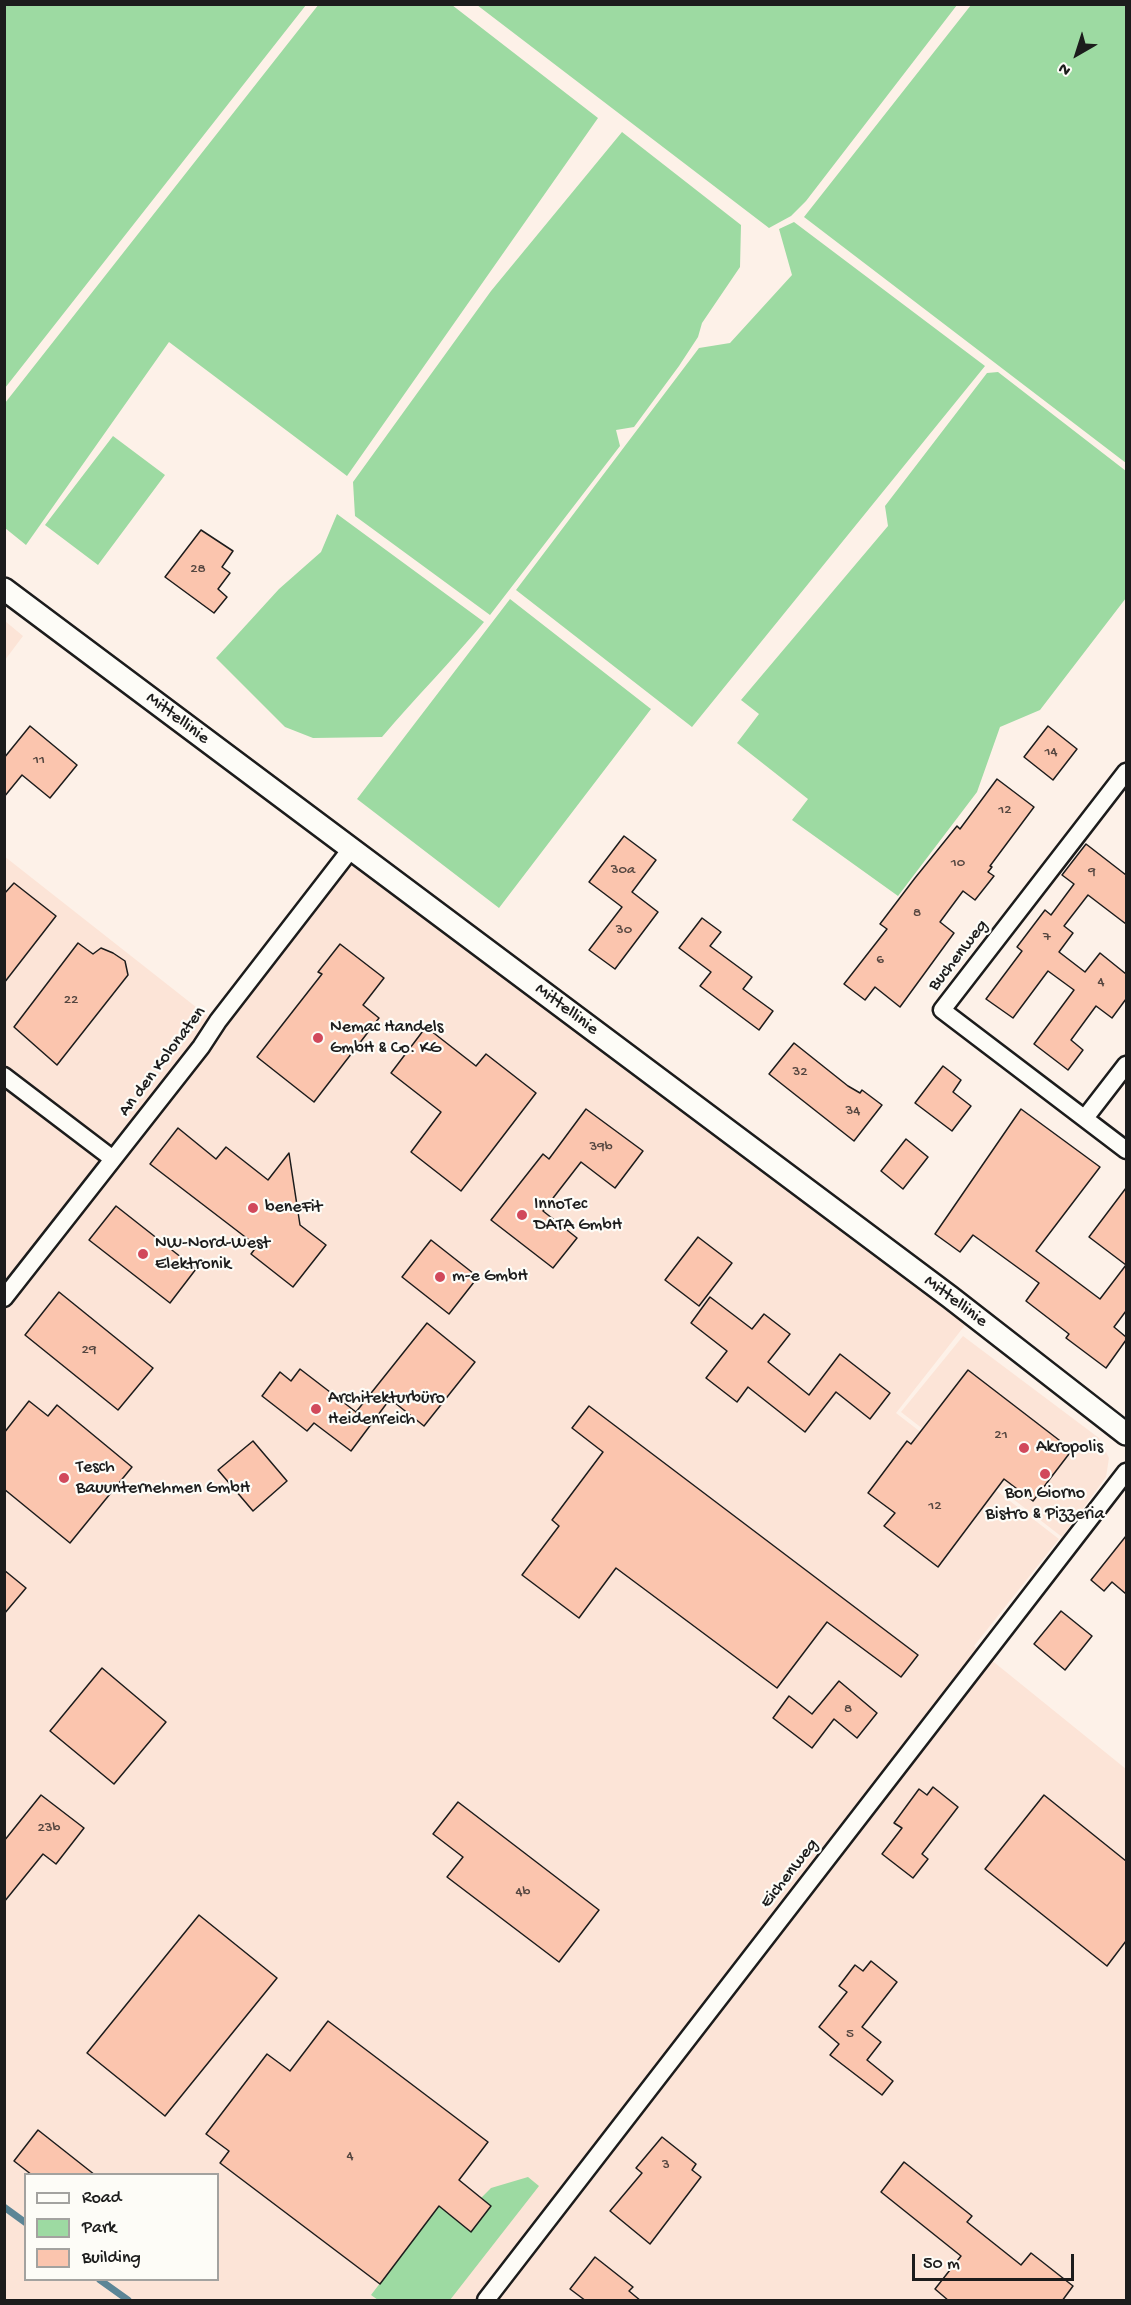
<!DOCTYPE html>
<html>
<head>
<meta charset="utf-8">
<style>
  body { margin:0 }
  #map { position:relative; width:1131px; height:2305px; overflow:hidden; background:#fdf1e8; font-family:"Gochi Hand",sans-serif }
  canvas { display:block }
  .frame { position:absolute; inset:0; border:6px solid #1c1c1c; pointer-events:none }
  .legend { position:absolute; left:24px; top:2173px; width:195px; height:108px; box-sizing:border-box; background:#fdfcf7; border:2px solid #a3a29f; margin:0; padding:8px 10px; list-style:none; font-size:18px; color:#1c1c1c }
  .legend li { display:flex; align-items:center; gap:12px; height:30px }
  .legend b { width:30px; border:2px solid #a3a29f }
  .north { position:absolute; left:1047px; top:24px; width:60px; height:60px; -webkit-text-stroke:4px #fdfcf7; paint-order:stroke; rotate:219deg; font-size:16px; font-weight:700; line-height:24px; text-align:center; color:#1c1c1c }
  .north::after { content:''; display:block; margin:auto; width:21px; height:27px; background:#1c1c1c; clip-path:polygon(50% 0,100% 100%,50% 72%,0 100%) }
  .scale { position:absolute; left:912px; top:2254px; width:162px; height:27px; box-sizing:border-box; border:3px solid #1c1c1c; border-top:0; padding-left:8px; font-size:18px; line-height:21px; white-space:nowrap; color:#1c1c1c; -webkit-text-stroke:4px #fdfcf7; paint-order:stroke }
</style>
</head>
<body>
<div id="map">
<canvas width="1131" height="2305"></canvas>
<div class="frame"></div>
<ul class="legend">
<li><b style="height:8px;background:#fdfcf7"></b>Road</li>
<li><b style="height:16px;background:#9ddaa2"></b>Park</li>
<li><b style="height:16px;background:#fbc5ae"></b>Building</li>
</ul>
<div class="north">N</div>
<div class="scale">50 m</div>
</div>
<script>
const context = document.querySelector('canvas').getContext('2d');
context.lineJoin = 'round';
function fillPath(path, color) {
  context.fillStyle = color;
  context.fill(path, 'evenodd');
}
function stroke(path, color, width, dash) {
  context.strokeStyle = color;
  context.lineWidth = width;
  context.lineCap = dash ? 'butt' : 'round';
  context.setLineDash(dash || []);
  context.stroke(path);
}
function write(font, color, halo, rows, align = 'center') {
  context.font = font + ' "Gochi Hand",sans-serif';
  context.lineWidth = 4.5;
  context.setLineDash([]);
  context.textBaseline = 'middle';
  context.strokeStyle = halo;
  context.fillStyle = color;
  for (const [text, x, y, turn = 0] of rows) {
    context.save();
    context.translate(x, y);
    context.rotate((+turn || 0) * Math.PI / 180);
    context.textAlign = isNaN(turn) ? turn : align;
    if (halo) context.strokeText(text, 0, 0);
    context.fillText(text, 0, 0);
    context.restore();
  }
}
fillPath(new Path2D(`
  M5 621 23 636 5 660Z
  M351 849 973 1315 896 1413 1059 1539 974 1646 1126 1769V2300H5L4 856 215 1022ZM26 2174H218V2280H26Z
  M963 1336 1099 1438 1109 1458 1106 1477 1062 1537 901 1412Z`), '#fce4d7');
fillPath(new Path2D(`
  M5 4 306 5 5 388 4 5Z
  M319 4 452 5 598 118 347 476 169 342 26 545 5 528V403Z
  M477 5H957L806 201 791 216 769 228Z
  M971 5H1126V463L804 217Z
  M622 132 741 225 740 267 702 323 698 337 679 366 634 427 616 430 620 446 490 615 355 516 353 482 491 291Z
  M794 222 985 366 692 727 516 590 699 348 730 343 792 275 779 229Z
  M998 372 1126 471V598L1040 710 1000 727 977 792 898 896 792 820 808 799 737 743 759 714 741 700 888 526 885 506 987 373Z
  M113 436 165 475 98 565 45 525Z
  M337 514 484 622C451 662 415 698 382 737L313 738 285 727 216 658 279 589 321 552Z
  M510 599 651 709 499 908 357 799Z
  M528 2177 539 2186 450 2300H378L371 2295 439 2206 471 2231 491 2206 481 2198 491 2188Z`), '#9ddaa2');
stroke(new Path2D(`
  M4 2207 26 2223
  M100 2280 128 2300`), '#5c8596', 7);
const building = new Path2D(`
  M201 530 233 551 222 567 230 573 218 589 227 597 214 613 165 577Z
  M30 726 77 765 50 798 22 775 4 797V758Z
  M1048 726 1077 749 1053 780 1024 757Z
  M997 779 1034 807 990 866 992 867 988 872 994 876 975 900 963 891 940 922 954 933 900 1007 875 987 865 1000 844 984 887 929 880 924 915 878 957 826 960 829Z
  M624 836 656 860 632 892 658 912 615 969 589 950 622 907 589 882Z
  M1086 844 1126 875V924L1088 895 1064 926 1073 933 1059 952 1085 972 1100 953 1126 974V999L1112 1018 1096 1006 1071 1040 1083 1050 1068 1070 1034 1044 1074 990 1048 971 1013 1018 986 999 1022 951 1017 947 1045 910 1051 915 1074 884 1062 875Z
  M14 883 56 916 4 983V894Z
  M702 918 721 932 710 946 752 977 743 989 773 1011 759 1030 700 986 711 972 679 948Z
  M78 943 93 954 101 948 113 953 125 961 128 975 57 1065 14 1027Z
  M340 944 384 978 363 1005 379 1018 314 1102 257 1057 322 974 318 972Z
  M426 1027 476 1066 486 1054 536 1093 461 1191 411 1152 441 1112 391 1073Z
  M794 1043 848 1086 860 1093 862 1090 882 1105 854 1141 769 1074Z
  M943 1066 961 1080 953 1092 971 1106 952 1131 915 1103Z
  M586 1109 643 1151 615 1188 581 1162 543 1211 577 1238 553 1268 491 1220 543 1154 549 1159Z
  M1021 1109 1100 1167 1036 1251 1100 1299 1126 1265 1089 1237 1126 1188V1311L1114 1327 1126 1337V1340L1106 1368 1066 1338 1069 1334 1026 1301 1039 1283 973 1235 960 1252 935 1234Z
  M178 1128 216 1159 226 1147 268 1180 289 1153 300 1225 326 1245 293 1287 251 1254 257 1246 150 1164Z
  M906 1139 928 1157 903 1189 881 1171Z
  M116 1206 196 1269 170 1303 89 1240Z
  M698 1237 732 1263 699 1306 665 1280Z
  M431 1240 478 1277 449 1314 402 1277Z
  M59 1292 153 1368 118 1410 25 1335Z
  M710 1297 752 1329 764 1314 790 1334 768 1362 809 1395 840 1354 890 1393 870 1419 836 1392 805 1432 748 1387 737 1402 706 1378 727 1351 691 1323Z
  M427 1323 475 1362 424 1426 390 1399 351 1451 314 1423 307 1431 262 1396 280 1372 291 1381 300 1369 356 1412Z
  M968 1370 1072 1450 1033 1501 1004 1479 938 1567 884 1526 895 1513 868 1493 907 1441 911 1444Z
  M29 1401 48 1416 57 1405 132 1467 70 1543 4 1489V1433Z
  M589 1406 918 1655 901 1677 827 1622 777 1688 616 1568 579 1618 522 1575 559 1526 552 1520 603 1452 572 1428Z
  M253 1441 287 1481 253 1511 218 1470Z
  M1126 1536V1594L1112 1582 1104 1591 1091 1580Z
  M4 1570 26 1588 4 1614Z
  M1061 1611 1092 1636 1065 1670 1034 1644Z
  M102 1668 166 1722 114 1784 50 1731Z
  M839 1681 877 1713 857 1738 834 1719 812 1748 773 1718 789 1696 812 1714Z
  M933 1787 958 1807 922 1854 928 1859 913 1878 882 1854 902 1828 894 1823 919 1789 927 1795Z
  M41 1795 84 1828 56 1864 43 1854 4 1902V1841Z
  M1044 1795 1126 1861V1941L1107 1966 985 1869Z
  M458 1802 599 1910 559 1962 447 1877 463 1857 433 1834Z
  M199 1915 277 1978 165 2116 87 2053Z
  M871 1961 897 1982 862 2027 881 2042 867 2060 893 2081 882 2095 830 2055 839 2044 819 2027 847 1992 839 1986 855 1965 863 1971Z
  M328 2021 488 2142 459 2180 491 2206 471 2232 439 2206 380 2284 220 2163 229 2151 206 2134 267 2054 290 2071Z
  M38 2130 95 2175H32L14 2161Z
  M662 2137 696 2164 692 2170 701 2177 650 2244 610 2211 642 2173 636 2168Z
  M904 2162 972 2216 967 2222 1021 2265 1031 2253 1073 2286 1062 2301H949L935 2289 961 2256 881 2192Z
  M595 2257 633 2287 629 2291 641 2301H586L570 2289Z`);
fillPath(building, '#fbc5ae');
stroke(building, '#1c1c1c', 1.5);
const minor = new Path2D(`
  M1126 772 942 1010 1126 1150
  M4 1076 113 1159
  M1085 1118 1126 1065
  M4 1298 201 1047 218 1021 351 849
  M486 2300 1126 1472`);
const tertiary = new Path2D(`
  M4 589 950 1297 1126 1434`);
stroke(minor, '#1c1c1c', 21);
stroke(tertiary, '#1c1c1c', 26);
stroke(minor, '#fdfcf7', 16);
stroke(tertiary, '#fdfcf7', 21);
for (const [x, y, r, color] of [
  [318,1038,6,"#d1495b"],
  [253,1208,6,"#d1495b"],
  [522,1215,6,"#d1495b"],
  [143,1254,6,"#d1495b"],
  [440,1277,6,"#d1495b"],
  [316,1409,6,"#d1495b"],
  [1024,1448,6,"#d1495b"],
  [1045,1474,6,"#d1495b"],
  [64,1478,6,"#d1495b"]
]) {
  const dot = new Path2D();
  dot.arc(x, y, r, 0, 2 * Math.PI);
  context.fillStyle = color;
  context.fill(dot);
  stroke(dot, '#fdfcf7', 2);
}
write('15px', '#544640', null, [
  ["28",198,570],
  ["14",1051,753],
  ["11",39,761],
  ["12",1005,811],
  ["10",958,864],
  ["30a",623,871],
  ["9",1092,873],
  ["8",917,914],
  ["30",624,931],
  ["7",1047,938],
  ["6",880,961],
  ["4",1101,983],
  ["22",71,1001],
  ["32",800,1073],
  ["34",853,1112],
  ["39b",601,1148],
  ["29",89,1351],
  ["21",1001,1436],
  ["12",935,1507],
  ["8",848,1710],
  ["23b",49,1829],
  ["4b",523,1893],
  ["5",850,2035],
  ["4",350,2157],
  ["3",666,2166]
]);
write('18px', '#1c1c1c', '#fdfcf7', [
  ["Mittellinie",177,719,37],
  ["Buchenweg",959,956,-52],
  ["Mittellinie",566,1010,37],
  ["An den Kolonaten",163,1062,-53],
  ["Mittellinie",955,1302,37],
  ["Eichenweg",790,1874,-52]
]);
write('18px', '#1c1c1c', '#fdfcf7', [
  ["Nemac Handels",330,1028],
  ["GmbH & Co. KG",330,1049],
  ["InnoTec",534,1205],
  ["DATA GmbH",534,1226],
  ["beneFit",265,1208],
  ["NW-Nord-West",155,1244],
  ["Elektronik",155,1265],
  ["m-e GmbH",452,1277],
  ["Architekturbüro",328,1399],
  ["Heidenreich",328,1420],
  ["Akropolis",1036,1448],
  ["Tesch",76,1468],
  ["Bauunternehmen GmbH",76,1489],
  ["Bon Giorno",1045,1494,"center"],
  ["Bistro & Pizzeria",1045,1515,"center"]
], 'left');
</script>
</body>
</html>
